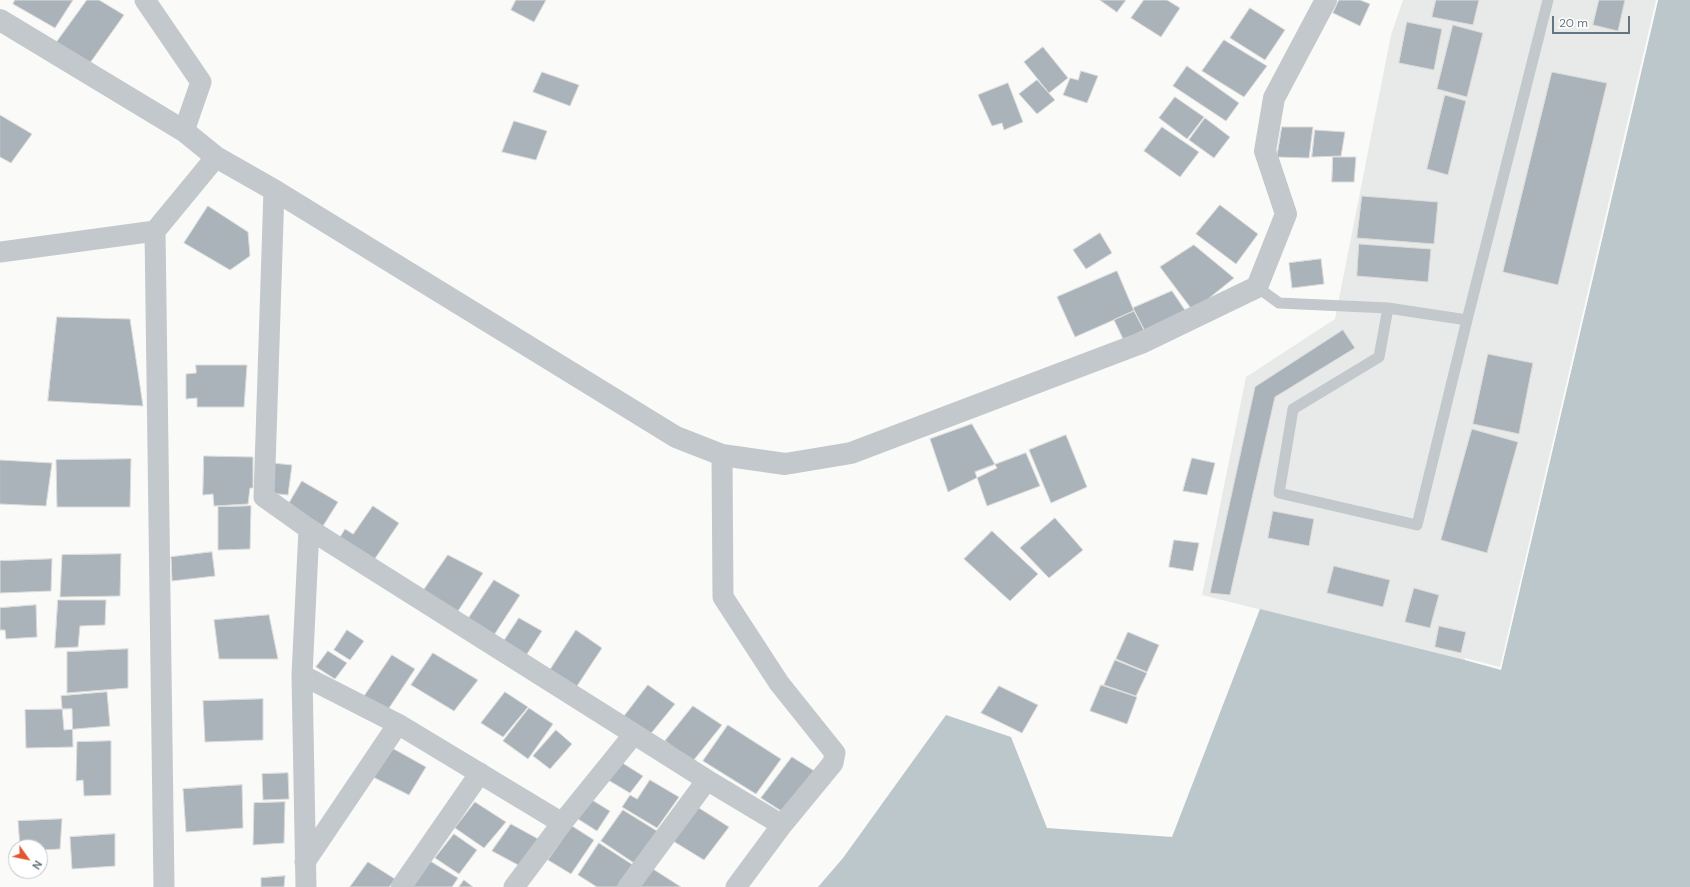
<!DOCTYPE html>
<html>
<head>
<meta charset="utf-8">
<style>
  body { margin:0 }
  #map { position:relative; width:1690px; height:887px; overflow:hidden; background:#fafaf8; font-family:"DM Sans",sans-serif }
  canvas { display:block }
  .north { position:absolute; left:8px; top:839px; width:40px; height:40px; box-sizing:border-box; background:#fff; border:1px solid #c1c8cd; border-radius:50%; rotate:123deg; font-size:11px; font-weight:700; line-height:16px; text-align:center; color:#657683 }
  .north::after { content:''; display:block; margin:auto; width:14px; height:18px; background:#e4572e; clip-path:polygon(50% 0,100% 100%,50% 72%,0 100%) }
  .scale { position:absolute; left:1552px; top:16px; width:78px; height:18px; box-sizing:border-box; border:2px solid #657683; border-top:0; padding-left:5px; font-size:12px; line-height:14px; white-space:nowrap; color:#657683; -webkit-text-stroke:3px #fff; paint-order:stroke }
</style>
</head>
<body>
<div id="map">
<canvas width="1690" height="887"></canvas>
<div class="north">N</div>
<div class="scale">20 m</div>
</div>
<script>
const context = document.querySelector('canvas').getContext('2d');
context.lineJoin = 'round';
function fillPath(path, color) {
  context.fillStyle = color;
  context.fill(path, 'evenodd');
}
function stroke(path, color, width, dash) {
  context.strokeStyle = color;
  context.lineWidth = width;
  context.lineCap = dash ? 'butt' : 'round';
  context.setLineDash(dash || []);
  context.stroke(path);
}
fillPath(new Path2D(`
  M1403 0H1658L1501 670 1202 595 1246 377 1335 319 1391 35Z`), '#e8e9e9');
fillPath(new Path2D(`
  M1658 0H1690V887H818L843 858 946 715 1011 737 1047 828 1172 837 1260 609 1501 669Z`), '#bbc7cb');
fillPath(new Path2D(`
  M1656 0H1658L1501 670 1465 660V658L1500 667Z`), '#fafaf8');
const building = new Path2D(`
  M15 0H73L55 28 13 4Z
  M87 0H99L124 15 90 63 56 43Z
  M516 0H546L534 22 511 10Z
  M1100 0H1126L1117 12Z
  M1144 0H1167L1180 8 1161 37 1131 18Z
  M1339 0H1360L1370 4 1360 26 1333 13Z
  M1436 0H1479L1473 25 1432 17Z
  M1599 0H1625L1618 31 1593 25Z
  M1250 8 1285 30 1265 60 1230 38Z
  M1407 22 1442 29 1434 70 1399 63Z
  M1453 25 1483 33 1467 97 1437 89Z
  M1224 40 1267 66 1244 97 1202 71Z
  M1043 47 1068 78 1049 93 1024 62Z
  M1187 66 1239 103 1226 121 1173 86Z
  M1081 71 1098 76 1087 103 1063 95 1070 78 1078 80Z
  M542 72 579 85 570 106 533 92Z
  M1552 72 1607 83 1558 285 1503 272Z
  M1037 80 1055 100 1037 114 1019 94Z
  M1008 83 1023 122 1004 130 1002 123 992 126 978 95Z
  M1445 95 1466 101 1448 175 1427 169Z
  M1175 97 1204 117 1187 139 1159 118Z
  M0 115 32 134 11 163 0 157Z
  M1205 118 1230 137 1214 158 1189 140Z
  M514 121 547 131 536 160 502 152Z
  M1162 127 1199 152 1180 177 1144 151Z
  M1282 127H1313L1309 158 1277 157Z
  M1315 130 1345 132 1341 156 1312 157Z
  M1333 157H1356L1354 182H1332Z
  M1362 196 1438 202 1434 244 1357 238Z
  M1220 205 1258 234 1236 264 1196 234Z
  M208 206 248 232 250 256 230 270 184 243Z
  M1100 233 1112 253 1086 269 1073 250Z
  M1359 244 1431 249 1428 282 1357 276Z
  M1194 245 1234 278 1193 311 1160 267Z
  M1321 259 1324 284 1292 288 1289 263Z
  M1117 271 1134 311 1075 337 1057 297Z
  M1172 291 1189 316 1147 335 1133 308Z
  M1134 311 1147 336 1126 345 1114 320Z
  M57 317 130 319 143 406 48 401Z
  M1343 330 1355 348 1275 397 1230 595 1210 593 1255 387Z
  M1488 354 1533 363 1519 434 1473 424Z
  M196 365H247L244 407H197V398L186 399V374L196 373Z
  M972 424 997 468 948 492 930 439Z
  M1472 429 1518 442 1487 553 1441 540Z
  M1066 435 1087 487 1051 503 1029 450Z
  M1026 453 1040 486 987 506 975 472Z
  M204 456 253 457V488H250L248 504 214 506 213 494 203 495Z
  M1192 458 1215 463 1207 495 1183 491Z
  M131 459 130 507H57L56 460Z
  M0 460 52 463 46 506 0 504Z
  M272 463 292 465 288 495 269 493Z
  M302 481 338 502 323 526 288 505Z
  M251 506 250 549 218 550V507Z
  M373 506 399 523 372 563 337 542 345 529 353 534Z
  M1273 511 1314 519 1309 546 1268 538Z
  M1055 518 1083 550 1049 578 1020 548Z
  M992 531 1038 574 1010 601 964 559Z
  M1174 540 1199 543 1193 571 1169 567Z
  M212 552 215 576 172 581 171 557Z
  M121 554 120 596 60 597 62 555Z
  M448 555 483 573 458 611 423 591Z
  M52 559 51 591 0 593V561Z
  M1334 566 1390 580 1383 607 1327 593Z
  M494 580 520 595 494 635 466 622Z
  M1414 588 1439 595 1430 628 1405 622Z
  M58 600H106L105 625 80 626 78 647 55 648Z
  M36 605 37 637 6 639 5 630H0V608Z
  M269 615 278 659H219L214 620Z
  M519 618 542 631 523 660 500 647Z
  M1439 626 1466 632 1461 653 1435 647Z
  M347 630 364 641 350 660 334 650Z
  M576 630 602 648 575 689 548 673Z
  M1128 632 1159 645 1147 672 1116 659Z
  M128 649V688L67 693V652Z
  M328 651 347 663 335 679 316 667Z
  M433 653 478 680 454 711 411 685Z
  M392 655 415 669 387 711 363 698Z
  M1115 660 1147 673 1136 696 1104 685Z
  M648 685 675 704 648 737 622 719Z
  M1101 685 1137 697 1127 724 1090 711Z
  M999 686 1038 705 1022 733 981 713Z
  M107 692 110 726 64 730 61 696Z
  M505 692 528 707 503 737 481 723Z
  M263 699V740L205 742 203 701Z
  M693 706 722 725 693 761 665 741Z
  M529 708 553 724 528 759 503 741Z
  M72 709 73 747 26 748 25 710Z
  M728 725 781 759 756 794 703 761Z
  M556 730 572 744 550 769 533 756Z
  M111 741V795L84 796 83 780 76 781 77 742Z
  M392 748 426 767 409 795 373 777Z
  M792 757 816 772 786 814 761 798Z
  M621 762 643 776 630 793 608 780Z
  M288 773 289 799 263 800 262 774Z
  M650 780 679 797 657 828 622 807 630 795 637 799Z
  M242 785 243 828 186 832 183 789Z
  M592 800 610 811 597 831 578 819Z
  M285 802 284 843 253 845 254 803Z
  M475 802 506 822 484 848 455 828Z
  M699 808 729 827 704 860 673 841Z
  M623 810 657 831 634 863 601 841Z
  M62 819 60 849 40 850V847H20L18 821Z
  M511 824 540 840 522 867 492 851Z
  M572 826 594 840 571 874 548 860Z
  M115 834V866L72 869 70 837Z
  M454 834 477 850 459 874 435 858Z
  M599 843 633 865 617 887H597L578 875Z
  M430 861 458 878 452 887H412Z
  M368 862 395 879 389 887H350Z
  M653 869 681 887H639Z
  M285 876 284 887H261V878Z
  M464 880 473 887H459Z`);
fillPath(building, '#aab3b9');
stroke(building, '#dcdcda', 1);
stroke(new Path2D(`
  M1257 287 1279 303 1388 308 1467 320
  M1388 308 1379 357 1293 409 1279 493 1417 525 1467 320 1548 0`), '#c3c8cc', 11);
stroke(new Path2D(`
  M145 0 201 82 184 131
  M274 190 264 497 309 529 707 780 782 825 736 887
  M0 252 155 231
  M722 455 723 597 779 683 835 753 833 763 782 825
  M302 675 398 724 562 823
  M305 862 398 724
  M164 887 155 231 216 157
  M306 887 302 675 309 529
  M401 887 480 773
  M514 887 562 823 634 734
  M628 887 707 780`), '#c3c8cc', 21);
stroke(new Path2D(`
  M0 20 184 131 216 157 274 190 676 437 722 455 785 464 851 453 1141 343 1257 287 1286 214 1265 151 1274 98 1326 0`), '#c3c8cc', 22);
</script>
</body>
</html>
